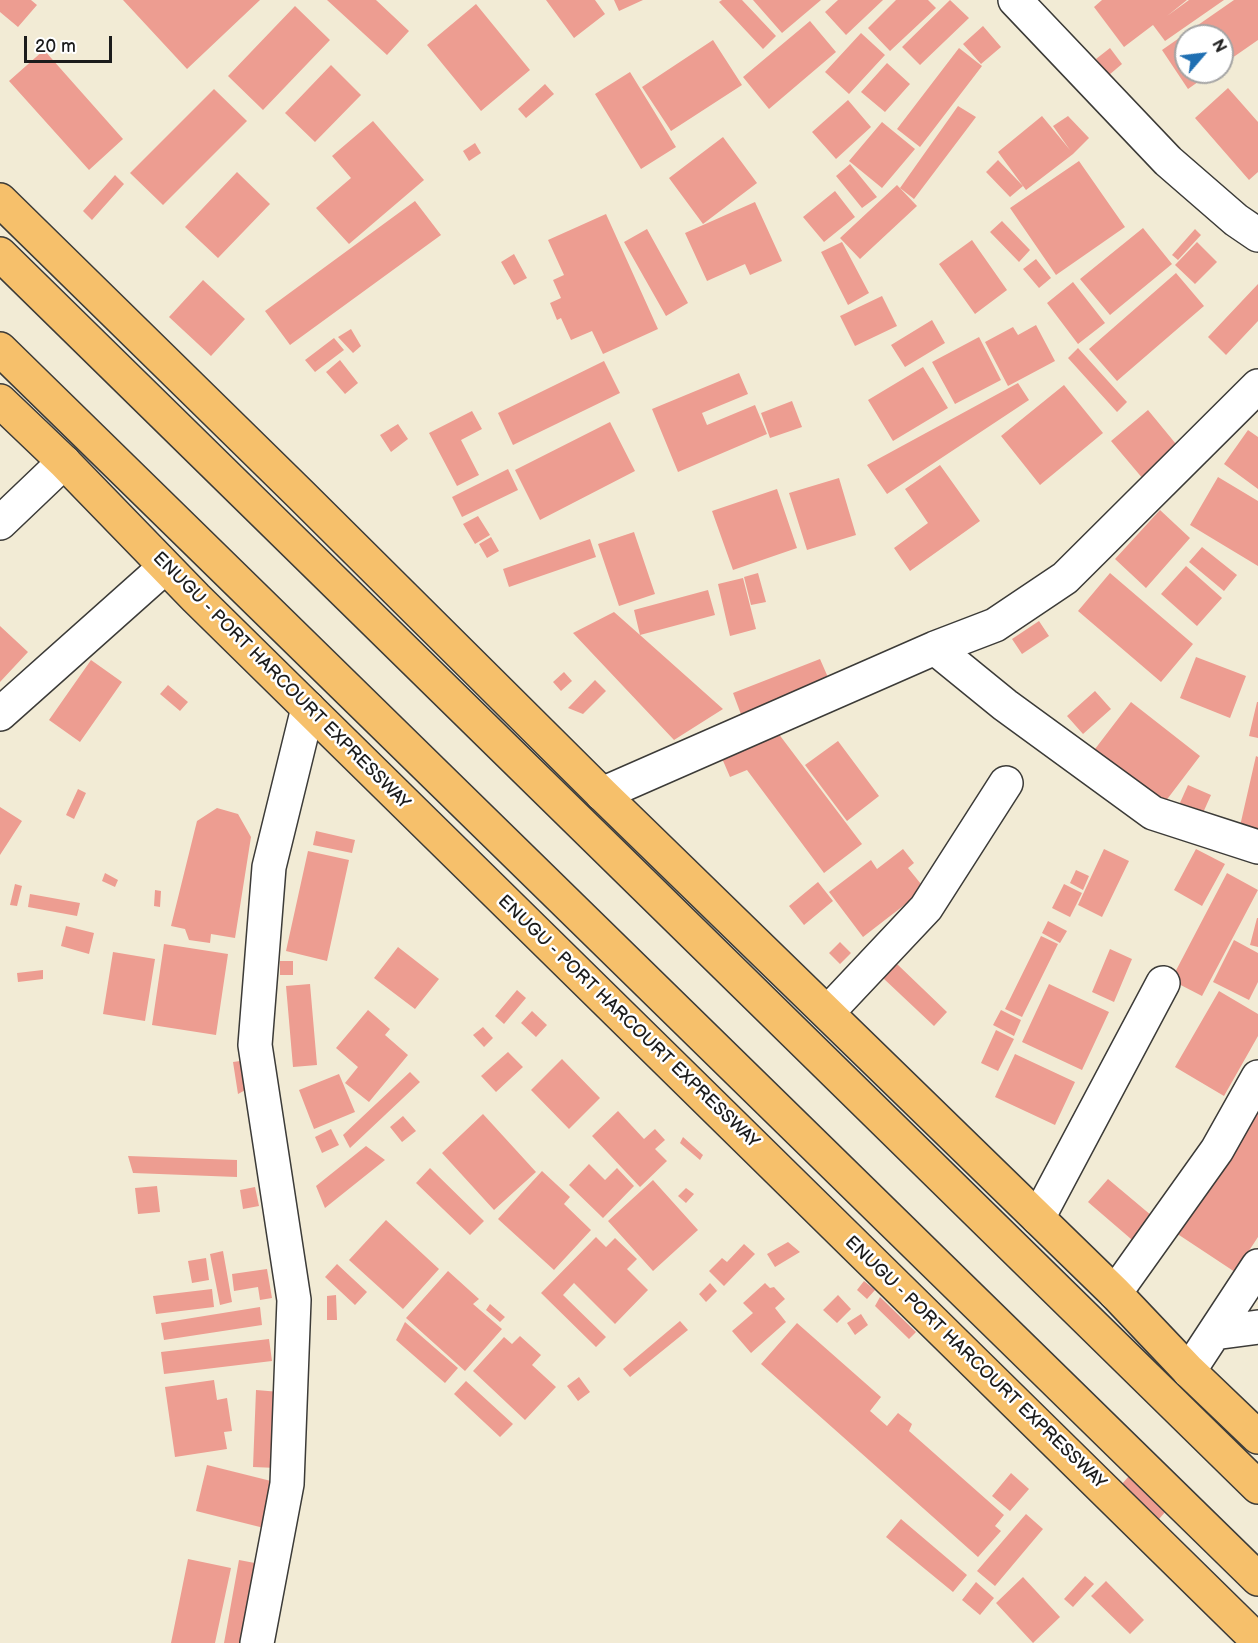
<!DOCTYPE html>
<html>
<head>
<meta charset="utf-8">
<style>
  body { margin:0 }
  #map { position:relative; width:1258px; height:1643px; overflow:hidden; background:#f2ebd5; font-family:"Balsamiq Sans",sans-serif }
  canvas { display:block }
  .north { position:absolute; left:1174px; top:24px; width:60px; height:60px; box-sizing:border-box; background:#fff; border:2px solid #a4a4a4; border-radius:50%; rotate:62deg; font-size:16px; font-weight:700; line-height:24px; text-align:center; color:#1c1c1c }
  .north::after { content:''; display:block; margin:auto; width:21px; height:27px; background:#1f6fb2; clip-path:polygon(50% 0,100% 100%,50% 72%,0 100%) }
  .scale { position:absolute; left:24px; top:36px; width:88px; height:27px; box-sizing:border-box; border:3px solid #1c1c1c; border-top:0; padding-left:8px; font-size:18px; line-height:21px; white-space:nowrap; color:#1c1c1c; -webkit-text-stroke:4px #fff; paint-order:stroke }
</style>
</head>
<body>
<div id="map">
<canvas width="1258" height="1643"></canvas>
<div class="north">N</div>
<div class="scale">20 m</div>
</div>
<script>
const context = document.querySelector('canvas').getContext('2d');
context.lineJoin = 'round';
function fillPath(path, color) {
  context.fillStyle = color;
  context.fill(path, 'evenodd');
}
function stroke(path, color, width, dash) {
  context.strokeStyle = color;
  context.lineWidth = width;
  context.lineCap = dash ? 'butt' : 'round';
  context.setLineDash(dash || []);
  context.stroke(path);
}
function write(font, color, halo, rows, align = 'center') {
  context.font = font + ' "Balsamiq Sans",sans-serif';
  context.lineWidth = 5;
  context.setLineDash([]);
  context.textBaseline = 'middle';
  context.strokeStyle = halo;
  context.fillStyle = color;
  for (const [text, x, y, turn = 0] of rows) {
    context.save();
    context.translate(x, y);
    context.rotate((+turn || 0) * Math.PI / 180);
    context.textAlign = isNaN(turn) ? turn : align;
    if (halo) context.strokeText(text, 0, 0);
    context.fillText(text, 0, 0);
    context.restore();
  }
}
fillPath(new Path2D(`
  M0 0H31L37 5 18 27 0 12Z
  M123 0H260L187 69Z
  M327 0H376L409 31 387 55Z
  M546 0H595L605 14 574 38Z
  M614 0H643L619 11Z
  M722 0H742L776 36 763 49 719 2Z
  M753 0H821L782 33Z
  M838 0H883L846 35 825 12Z
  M896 0H928L936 8 890 51 868 28Z
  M950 0 969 18 920 65 902 47Z
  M1102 0H1187L1167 16 1189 0H1224L1165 41 1153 25 1124 47 1094 7Z
  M1234 0H1258V40L1222 65V36H1186V72H1212L1188 89 1162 50Z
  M476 4 530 70 481 111 427 45Z
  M295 6 330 40 263 110 228 76Z
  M810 21 836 52 769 109 743 77Z
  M983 26 1001 47 981 64 963 44Z
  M861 33 885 55 849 94 825 72Z
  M713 40 742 85 671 131 642 87Z
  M959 48 982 66 920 147 897 129Z
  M1110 48 1122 64 1109 75 1096 59Z
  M44 50 123 139 89 170 9 81Z
  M887 63 910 84 885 112 861 92Z
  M331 65 361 95 315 142 285 113Z
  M630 72 676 147 641 169 595 94Z
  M545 84 554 94 526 118 518 109Z
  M1228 88 1258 122V172L1249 180 1195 118Z
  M214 89 247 121 163 205 130 173Z
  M848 100 871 127 836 159 812 132Z
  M958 106 976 117 914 199 900 188Z
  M1042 116 1070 150 1053 126 1068 116 1089 138 1073 154 1026 190 998 152Z
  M373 121 424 180 349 244 316 208 351 178 332 156Z
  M882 122 915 149 882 188 849 161Z
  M723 137 757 183 703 224 669 178Z
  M475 143 481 153 469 161 463 151Z
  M998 160 1023 186 1010 197 986 172Z
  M1079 161 1125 227 1056 275 1010 208Z
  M850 164 877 197 862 208 836 176Z
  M237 172 270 204 218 258 185 227Z
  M115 175 124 184 92 220 83 211Z
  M897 185 917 206 860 259 840 238Z
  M835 191 855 217 824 242 803 217Z
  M415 201 441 235 290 345 265 311Z
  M755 202 782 261 750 275 745 264 707 281 685 233Z
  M606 214 658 329 603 354 592 331 571 340 561 318 557 320 550 303 561 298 553 280 564 275 548 240Z
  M1002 221 1030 250 1019 262 990 232Z
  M1143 228 1172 264 1110 315 1080 279Z
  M647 229 688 303 666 316 624 242Z
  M1195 229 1201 235 1178 260 1172 255Z
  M972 240 1007 290 975 314 939 264Z
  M842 242 869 293 848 305 821 252Z
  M1197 242 1217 262 1195 284 1175 265Z
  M514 254 527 278 514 285 501 262Z
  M1036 259 1051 278 1039 288 1023 269Z
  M1176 273 1204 306 1117 381 1089 349Z
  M203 280 245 319 211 356 169 317Z
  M1073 282 1105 323 1078 344 1047 303Z
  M1258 284V321L1226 355 1208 337Z
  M882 296 897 326 855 346 840 316Z
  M932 320 945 343 905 367 891 345Z
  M1036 325 1055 361 1008 386 985 342 1013 327 1018 335Z
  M351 329 361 346 353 353 338 337Z
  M979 337 1001 380 955 404 932 362Z
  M334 338 344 350 315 372 305 360Z
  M1078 348 1127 402 1117 412 1068 358Z
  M340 360 358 383 345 394 326 372Z
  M604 361 620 393 513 445 498 413Z
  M923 367 948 408 893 441 868 400Z
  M739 373 748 394 702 413 707 425 755 405 767 434 678 472 652 409Z
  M1018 383 1029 400 887 494 867 465Z
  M1064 385 1103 433 1040 485 1001 436Z
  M792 401 802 427 770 438 761 413Z
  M1148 410 1185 455 1149 486 1111 441Z
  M472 411 482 429 461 440 479 475 457 486 429 433Z
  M610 422 635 471 540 520 515 470Z
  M398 424 408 439 391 452 380 435Z
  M1248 430 1258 437V489L1224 464Z
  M940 465 980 521 910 571 894 548 928 523 905 489Z
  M508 469 518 490 462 517 452 497Z
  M1218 477 1258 501V566L1190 525Z
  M839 478 856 535 807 550 789 493Z
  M777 489 797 548 733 570 712 511Z
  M1160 510 1190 538 1146 588 1115 559Z
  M478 516 490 535 475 544 463 524Z
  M634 532 655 594 619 606 598 544Z
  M491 537 499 551 487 558 479 544Z
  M590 539 596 557 509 587 503 569Z
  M1202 547 1237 575 1224 591 1189 562Z
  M1186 566 1222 598 1197 626 1161 594Z
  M758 573 766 602 751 605 744 577Z
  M1110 573 1193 644 1161 682 1078 611Z
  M743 578 756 629 730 636 718 584Z
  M708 590 715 615 640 635 723 709 674 740 573 633 614 612 640 635 634 610Z
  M1039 621 1049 636 1022 654 1012 639Z
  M0 626 28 652 0 682Z
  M1196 657 1246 676 1230 718 1180 698Z
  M820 659 830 682 742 717 733 693Z
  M91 660 122 682 80 742 49 720Z
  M564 672 572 681 561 691 553 682Z
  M595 680 606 691 583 714 568 708Z
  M168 685 188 702 180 711 160 694Z
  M1095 691 1111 709 1083 734 1067 716Z
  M1131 702 1200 756 1165 802 1095 749Z
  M1257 702H1258V738L1249 736Z
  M778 733 862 844 824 873 747 770 730 777 721 756Z
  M838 741 879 796 847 821 805 765Z
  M1256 756 1258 757V830L1240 826Z
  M1188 785 1211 795 1202 815 1179 805Z
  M78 789 86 793 74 819 66 815Z
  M0 807 22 821 0 855Z
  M217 808 238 814 251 837 235 938 211 934 210 943 189 940 185 929 171 926 197 821Z
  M316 831 355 840 352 853 313 845Z
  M903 849 914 863 908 868 925 889 863 937 829 892 871 860 877 869Z
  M1104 849 1129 861 1102 917 1078 905Z
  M1196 849 1225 864 1202 906 1174 890Z
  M308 851 349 860 327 961 286 951Z
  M1076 870 1089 876 1083 890 1070 883Z
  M105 873 118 880 115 887 102 881Z
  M1227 873 1258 890 1202 996 1171 980Z
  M818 882 833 901 804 925 789 906Z
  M15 884 22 886 17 906 10 905Z
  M1064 884 1082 893 1070 917 1052 908Z
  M155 890 161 891 160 907 154 906Z
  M30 894 80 903 77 916 28 907Z
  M1257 918H1258V947L1250 945Z
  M1048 921 1067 931 1060 943 1042 933Z
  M66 926 94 933 89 954 61 946Z
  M1041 936 1058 944 1022 1017 1005 1009Z
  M1234 940 1258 953V982L1249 1000 1213 982Z
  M840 942 851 953 840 964 829 953Z
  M164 944 228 954 216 1035 152 1025Z
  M398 947 439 979 415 1009 374 978Z
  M1110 949 1132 959 1114 1002 1092 992Z
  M113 952 155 959 145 1021 103 1014Z
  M280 961H293V975H280Z
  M897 964 947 1012 934 1026 883 978Z
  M43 970V979L18 982 17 973Z
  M310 984 317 1065 293 1067 286 986Z
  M1049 984 1109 1012 1082 1070 1022 1042Z
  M517 990 526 998 504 1024 495 1016Z
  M1219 991 1258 1014V1036L1224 1096 1175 1067Z
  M368 1010 390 1029 385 1035 408 1055 369 1102 345 1083 358 1067 336 1048Z
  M1001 1010 1021 1020 1014 1036 993 1025Z
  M532 1011 547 1025 536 1037 521 1023Z
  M483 1027 493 1038 484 1047 473 1035Z
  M996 1030 1014 1039 998 1071 981 1063Z
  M508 1052 523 1067 496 1092 481 1076Z
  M1015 1054 1075 1082 1055 1125 995 1097Z
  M562 1059 600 1098 569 1129 531 1090Z
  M247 1060 251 1087 238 1094 233 1062Z
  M410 1072 420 1082 350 1148 343 1135Z
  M339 1074 355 1112 314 1129 299 1090Z
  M1258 1106V1237L1235 1272 1176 1233Z
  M618 1111 644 1139 655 1129 665 1140 655 1149 667 1161 640 1187 592 1136Z
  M483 1114 536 1172 494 1210 442 1153Z
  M403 1116 416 1131 402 1142 390 1127Z
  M331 1129 339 1145 322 1153 315 1137Z
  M683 1137 703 1155 700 1160 680 1143Z
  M366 1146 385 1160 325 1208 316 1186Z
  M128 1156 237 1160V1177L133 1173Z
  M589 1164 605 1180 617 1168 634 1186 603 1218 569 1185Z
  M430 1168 484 1221 470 1235 416 1183Z
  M542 1171 570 1197 564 1204 591 1230 554 1270 498 1219Z
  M1108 1179 1158 1221 1138 1245 1088 1202Z
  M653 1180 698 1230 653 1271 608 1221Z
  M157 1186 160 1212 138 1214 135 1188Z
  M255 1187 259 1206 243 1209 240 1190Z
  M686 1188 694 1194 686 1203 678 1196Z
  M386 1220 439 1269 403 1309 349 1260Z
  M596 1237 606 1247 615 1238 637 1259 627 1269 648 1290 615 1324 574 1283 563 1295 606 1337 596 1347 541 1293Z
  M788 1242 800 1252 775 1267 767 1254Z
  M744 1244 755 1254 724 1286 709 1271 722 1258 727 1262Z
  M223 1251 232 1302 220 1305 210 1254Z
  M206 1258 209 1280 192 1283 188 1261Z
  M337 1264 367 1292 355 1305 325 1277Z
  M267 1269 272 1298 260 1300 258 1287 234 1291 232 1274Z
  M448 1271 479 1299 473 1304 502 1329 465 1371 406 1318Z
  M864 1281 875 1290 867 1299 857 1290Z
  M710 1283 717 1291 706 1302 699 1294Z
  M765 1283 770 1288 774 1287 785 1299 775 1308 786 1322 751 1353 732 1331 753 1313 743 1303Z
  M212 1289 214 1307 156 1314 153 1296Z
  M336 1295 337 1320H327V1296Z
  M838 1295 851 1309 837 1323 823 1310Z
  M880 1297 916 1332 909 1339 875 1306Z
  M490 1304 505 1317 500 1322 486 1310Z
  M260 1307 262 1325 164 1340 161 1323Z
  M861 1314 868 1325 855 1335 847 1323Z
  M680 1321 688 1330 630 1377 623 1369Z
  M405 1322 458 1368 445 1383 396 1340Z
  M797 1323 881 1397 870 1411 887 1426 898 1413 912 1424 909 1431 1004 1515 995 1526 1001 1531 978 1557 761 1364Z
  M520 1336 541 1355 532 1365 556 1387 525 1420 473 1371 504 1337 512 1344Z
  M269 1339 272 1361 164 1374 161 1352Z
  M579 1377 590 1392 578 1401 567 1386Z
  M214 1380 217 1400 227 1398 232 1431 224 1432 227 1449 175 1457 165 1387Z
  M466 1381 513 1424 500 1437 454 1394Z
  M256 1390 280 1392 277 1468 253 1467Z
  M207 1465 275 1482 264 1528 196 1511Z
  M1011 1473 1029 1489 1010 1511 992 1496Z
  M1129 1476 1166 1511 1159 1519 1122 1484Z
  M1026 1514 1043 1529 995 1586 977 1571Z
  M901 1519 967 1575 953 1592 886 1537Z
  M188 1559 231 1568 215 1643H171Z
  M239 1560 260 1564 246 1643H224Z
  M1085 1576 1094 1584 1073 1607 1064 1599Z
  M1023 1577 1060 1617 1033 1643 996 1603Z
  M1106 1581 1144 1620 1130 1634 1091 1596Z
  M976 1582 994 1598 980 1615 962 1600Z`), '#ed9d91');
const minor = new Path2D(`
  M1015 0 1168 161 1236 220 1258 235
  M0 523 64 462
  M935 648 995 625 1065 578 1258 386
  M0 714 165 567
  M602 794 935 648 1005 705 1153 813 1258 847
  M828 1012 926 908 1006 783
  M1038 1218 1163 983
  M1115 1293 1217 1150 1258 1077
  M1214 1333 1258 1327
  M1189 1371 1258 1266
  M257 1643 287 1484 294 1300 255 1045 269 867 308 708`);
const major = new Path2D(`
  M0 200 301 495 602 794 1115 1293 1189 1371 1258 1437
  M0 401 64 462 196 598 1258 1641`);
const highway = new Path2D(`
  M0 254 1258 1487
  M0 349 1258 1579`);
stroke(minor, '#3c3b38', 36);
stroke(major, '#3c3b38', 36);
stroke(highway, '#3c3b38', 36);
stroke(minor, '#fff', 33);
stroke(major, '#f6c06b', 33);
stroke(highway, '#f6c06b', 33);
write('18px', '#1c1c1c', '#fff', [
  ["ENUGU - PORT HARCOURT EXPRESSWAY",281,681,45],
  ["ENUGU - PORT HARCOURT EXPRESSWAY",628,1022,44],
  ["ENUGU - PORT HARCOURT EXPRESSWAY",975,1363,44]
]);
</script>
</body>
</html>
